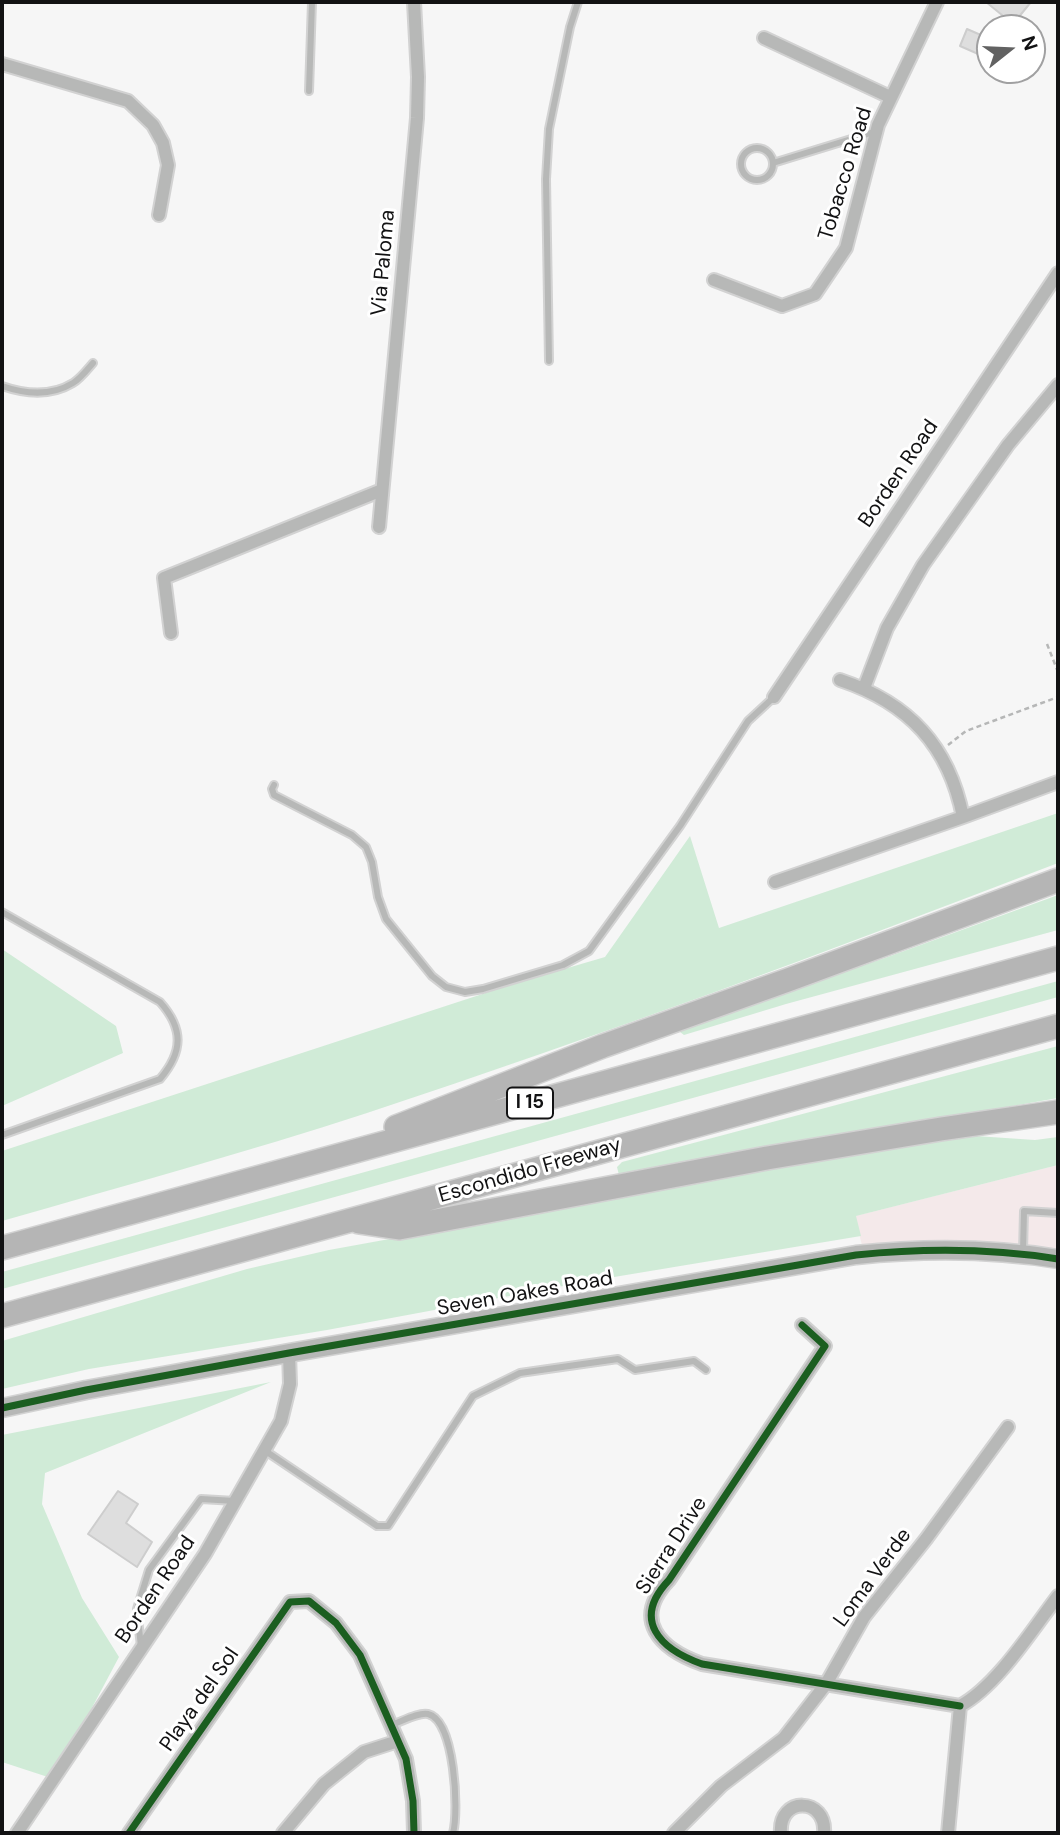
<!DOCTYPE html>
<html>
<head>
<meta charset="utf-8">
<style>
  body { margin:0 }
  #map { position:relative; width:1060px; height:1835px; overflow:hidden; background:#f6f6f6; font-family:"DM Sans",sans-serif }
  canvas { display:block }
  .frame { position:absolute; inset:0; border:4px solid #121213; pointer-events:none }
  .north { position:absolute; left:976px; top:14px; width:70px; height:70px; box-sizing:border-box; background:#fff; border:2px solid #a0a0a1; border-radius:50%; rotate:72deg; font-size:19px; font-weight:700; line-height:28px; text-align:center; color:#121213 }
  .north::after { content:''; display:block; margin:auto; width:24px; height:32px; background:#626262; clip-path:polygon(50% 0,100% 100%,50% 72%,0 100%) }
</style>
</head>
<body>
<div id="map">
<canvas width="1060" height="1835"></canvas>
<div class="frame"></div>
<div class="north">N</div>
</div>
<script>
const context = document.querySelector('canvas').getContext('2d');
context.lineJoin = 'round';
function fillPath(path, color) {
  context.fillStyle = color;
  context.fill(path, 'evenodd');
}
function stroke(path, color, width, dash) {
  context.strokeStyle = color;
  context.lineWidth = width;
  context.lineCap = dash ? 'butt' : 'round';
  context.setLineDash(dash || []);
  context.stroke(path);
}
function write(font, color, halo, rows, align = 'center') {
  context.font = font + ' "DM Sans",sans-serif';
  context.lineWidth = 6;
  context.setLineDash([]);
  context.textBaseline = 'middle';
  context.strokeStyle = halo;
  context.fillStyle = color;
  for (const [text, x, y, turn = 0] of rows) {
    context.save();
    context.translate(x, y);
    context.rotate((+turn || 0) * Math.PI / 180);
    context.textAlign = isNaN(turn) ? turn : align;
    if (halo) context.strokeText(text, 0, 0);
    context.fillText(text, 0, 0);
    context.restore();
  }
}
fillPath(new Path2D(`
  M1058 1165V1259L864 1254 855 1216Z`), '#f4e9ea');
fillPath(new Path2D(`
  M1058 813V863C830 951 600 1036 367 1113 247 1152 124 1186 2 1221V1151L513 984 605 957 690 836 719 928Z
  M1058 895V930L786 1004 684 1035 680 1032V1027L687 1023 882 959Z
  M2 949 116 1026 123 1053 2 1106Z
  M1058 981V997L2 1289V1272Z
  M1058 1046V1098L619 1175 617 1167 622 1162Z
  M961 1135 1035 1140 1058 1137V1165L856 1216 861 1236 590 1281 327 1330 89 1369 2 1389V1341L247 1269 329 1250Z
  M271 1382 45 1473 42 1504 82 1598 119 1657 54 1779 2 1762V1435Z`), '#d0ebd7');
const building = new Path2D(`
  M986 2H1031L1013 24Z
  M967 29 990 39 985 57 960 46Z
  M118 1491 138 1504 126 1523 152 1542 137 1567 88 1534Z`);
fillPath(building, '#dedede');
stroke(building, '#cdcdcd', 2);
const lane = new Path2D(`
  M309 91 312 2
  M741 164a16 16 0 1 1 32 0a16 16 0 1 1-32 0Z
  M773 163 874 132
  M549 361 546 179 549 129 570 27 578 2
  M2 386C25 394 50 397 73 383 80 379 87 370 93 363
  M274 785 272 789 274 795 352 835 366 847 372 862 378 897 386 919 432 976 446 987 465 992 483 989 563 965 589 951 680 826 748 721 774 697
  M2 912 160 1002C184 1029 183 1052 160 1079L2 1135
  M1023 1252 1024 1211 1058 1213
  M264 1450 377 1526H388L473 1396 520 1373 618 1359 635 1370 694 1361 706 1370
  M141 1647 137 1609 149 1570 201 1499 235 1501
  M391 1725C401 1722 418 1712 428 1714 455 1720 459 1812 453 1833`);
const street = new Path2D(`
  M764 38 890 97
  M2 64 128 101 153 125 163 143 168 165 159 215
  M714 280 782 306 815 294 846 248 878 125 937 2
  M379 527 417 118 418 77 414 2
  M171 633 164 578 382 490
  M840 680C909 703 949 746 963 817
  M864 688 887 628 923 565 1008 445 1058 385
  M774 697 1058 273
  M775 882 963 817 1058 782
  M802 1325 825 1346 669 1580C631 1620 660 1649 702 1664L960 1706
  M17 1833 205 1554 281 1421 290 1384 289 1353
  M129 1833 290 1602 309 1601 336 1623 360 1655 406 1759 413 1801 414 1833
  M283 1833 324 1784 364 1752 398 1741
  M674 1833 721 1786 784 1738 826 1684 864 1617 926 1539 1008 1427
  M781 1833C778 1796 827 1797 824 1833
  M948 1833 960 1706C997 1686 1032 1630 1058 1596`);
const secondary = new Path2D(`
  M2 1408 86 1390 289 1353 856 1255C925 1248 990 1248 1058 1259`);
const highway = new Path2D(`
  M396 1127 603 1046 788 980 1058 880
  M359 1222 399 1228 767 1158 941 1129 1058 1112
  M2 1248 1058 958
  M2 1316 1058 1026`);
stroke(lane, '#d2d2d2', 10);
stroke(street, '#d2d2d2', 16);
stroke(secondary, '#d2d2d2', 21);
stroke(highway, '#d2d2d2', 26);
stroke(new Path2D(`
  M1047 644 1058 672
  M948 745 966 731 1058 697`), '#b6b7b7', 2.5, [5, 3.5]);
stroke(lane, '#b7b8b7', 6);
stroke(street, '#b7b8b7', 12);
stroke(secondary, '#b6b7b6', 18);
stroke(highway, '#b5b5b5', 23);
stroke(new Path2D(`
  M802 1325 825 1346 669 1580C631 1620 660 1649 702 1664L960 1706
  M2 1408 86 1390 289 1353 856 1255C925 1248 990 1248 1058 1259
  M129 1833 290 1602 309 1601 336 1623 360 1655 406 1759 413 1801 414 1833`), '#1b5e20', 7);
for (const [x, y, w] of [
  [530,1103,46]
]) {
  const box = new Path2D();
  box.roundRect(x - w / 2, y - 15.5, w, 31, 5);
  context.fillStyle = '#fff';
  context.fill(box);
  stroke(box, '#121213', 2);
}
write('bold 19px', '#121213', null, [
  ["I 15",530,1103]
]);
write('21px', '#121213', '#fff', [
  ["Tobacco Road",846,174,-73],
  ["Via Paloma",384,263,-85],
  ["Borden Road",899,474,-56],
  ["Escondido Freeway",530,1171,-16],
  ["Seven Oakes Road",525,1294,-10],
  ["Sierra Drive",672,1546,-57],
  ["Loma Verde",873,1578,-54],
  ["Borden Road",156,1590,-56],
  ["Playa del Sol",200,1700,-55]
]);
</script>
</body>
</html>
